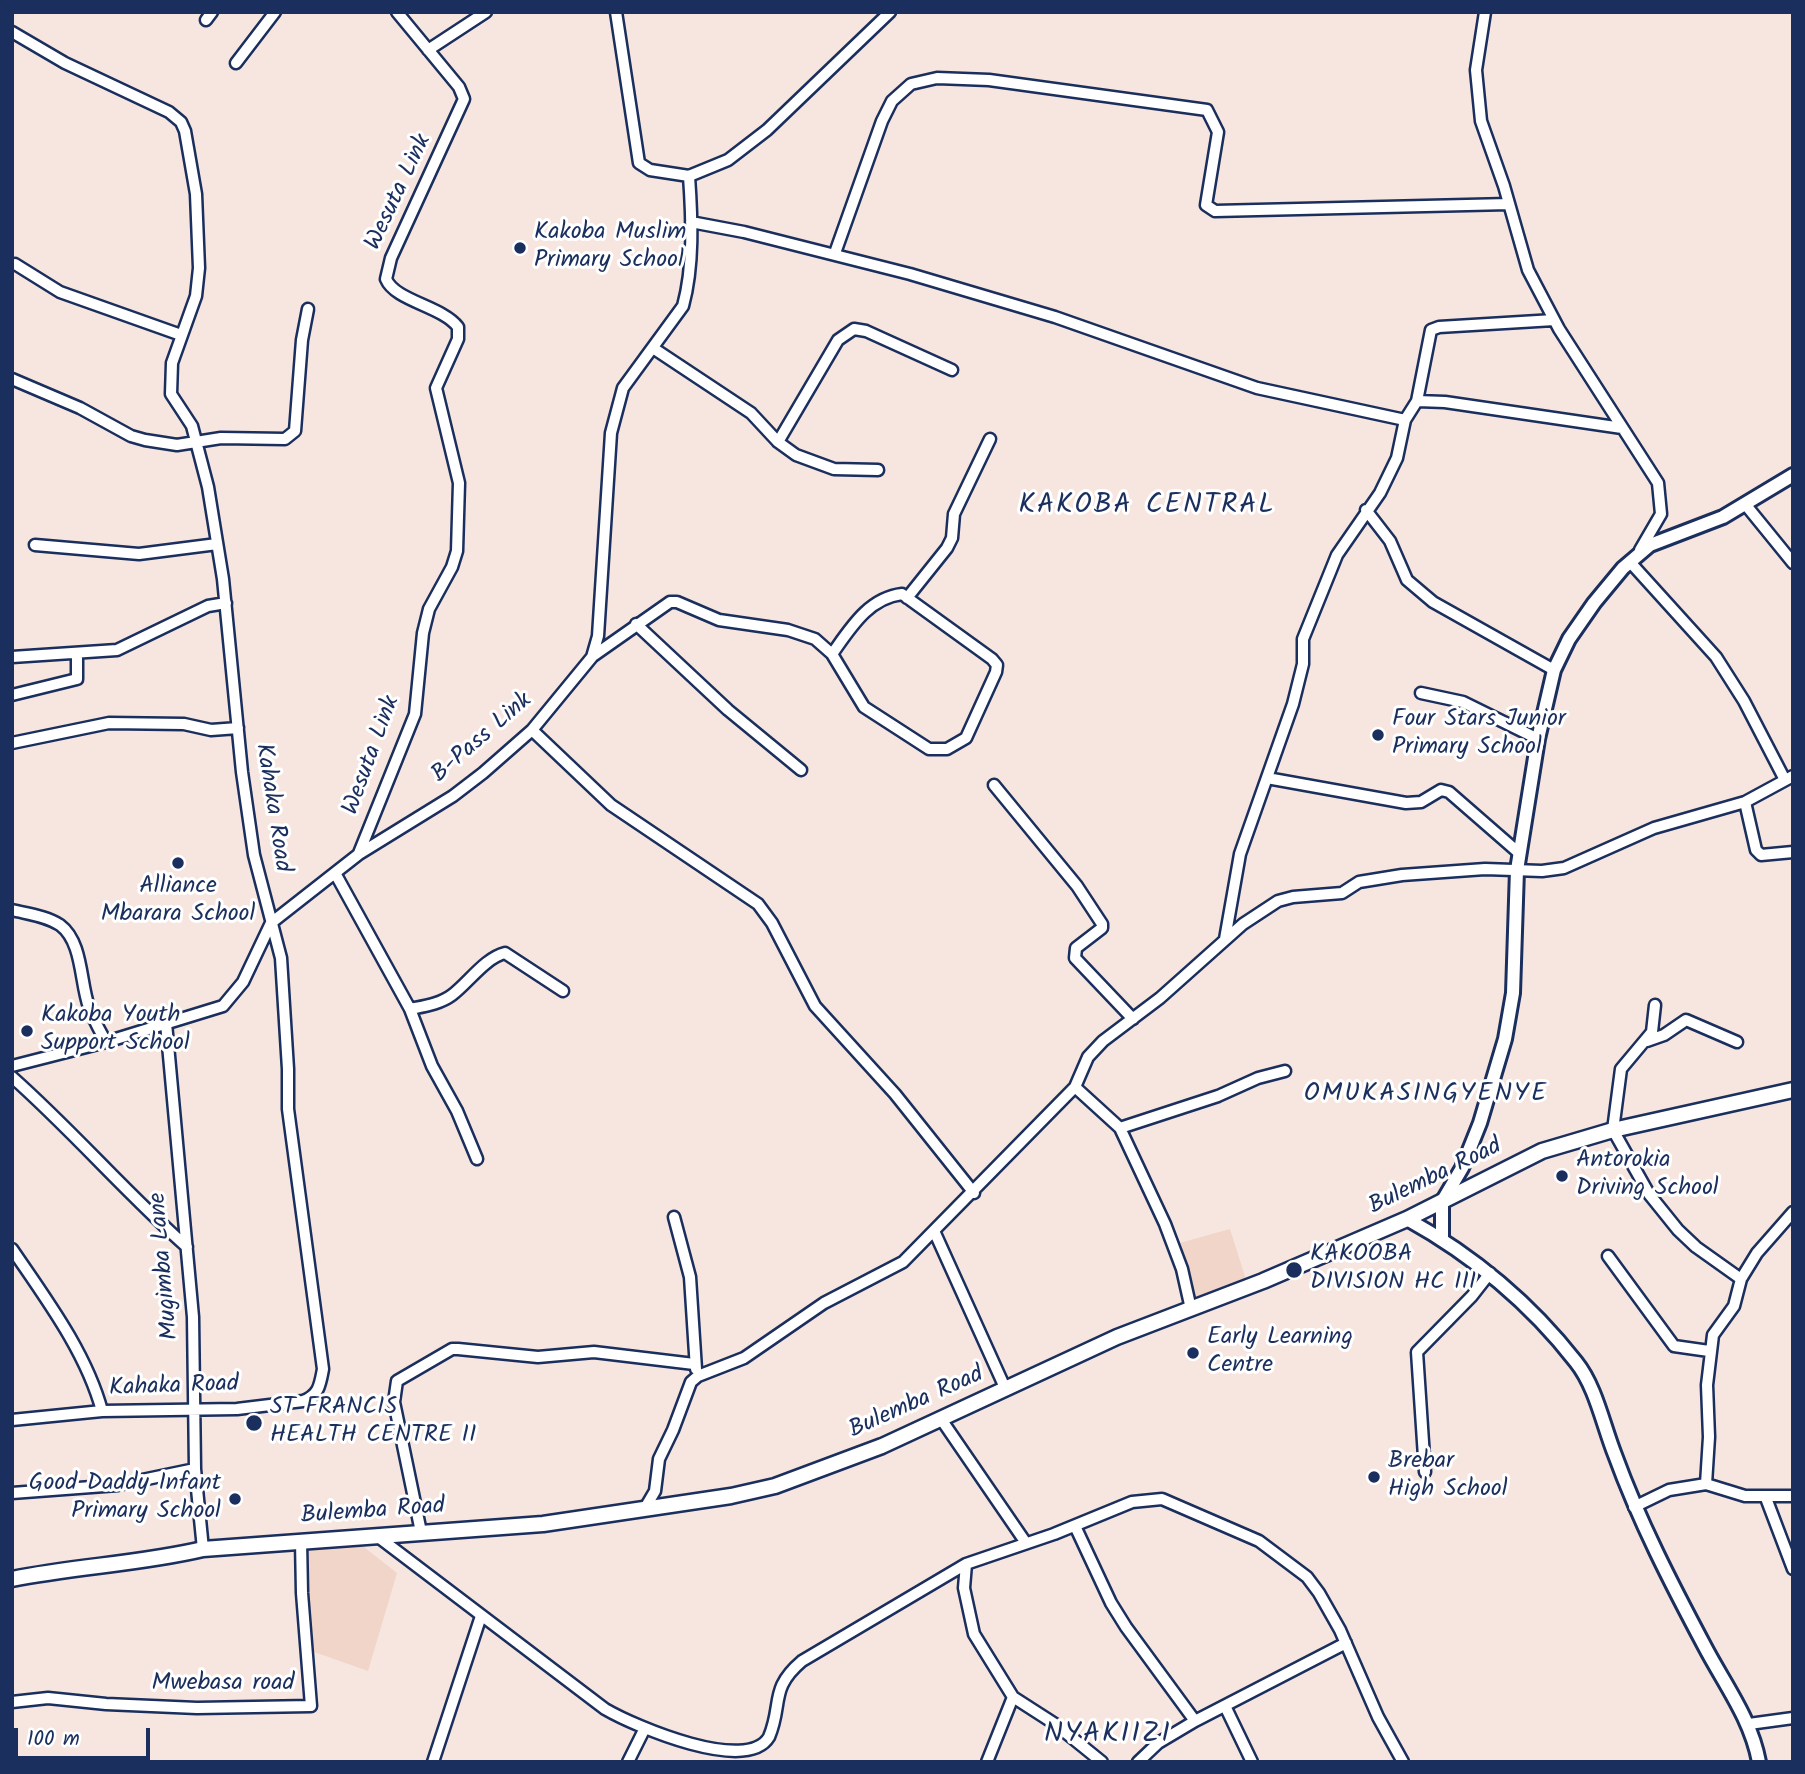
<!DOCTYPE html>
<html>
<head>
<meta charset="utf-8">
<style>
  body { margin:0 }
  #map { position:relative; width:1805px; height:1774px; overflow:hidden; background:#f6e6df; font-family:Kalam,sans-serif }
  canvas { display:block }
  .frame { position:absolute; inset:0; border:14px solid #1b2f5e; pointer-events:none }
  .scale { position:absolute; left:14px; top:1728px; width:136px; height:32px; box-sizing:border-box; border:4px solid #1b2f5e; border-top:0; padding-left:9px; font-size:21px; line-height:24px; white-space:nowrap; color:#1b2f5e; -webkit-text-stroke:5px #fff; paint-order:stroke }
</style>
</head>
<body>
<div id="map">
<canvas width="1805" height="1774"></canvas>
<div class="frame"></div>
<div class="scale">100 m</div>
</div>
<script>
const context = document.querySelector('canvas').getContext('2d');
context.lineJoin = 'round';
function fillPath(path, color) {
  context.fillStyle = color;
  context.fill(path, 'evenodd');
}
function stroke(path, color, width, dash) {
  context.strokeStyle = color;
  context.lineWidth = width;
  context.lineCap = dash ? 'butt' : 'round';
  context.setLineDash(dash || []);
  context.stroke(path);
}
function write(font, color, halo, rows, align = 'center') {
  context.font = font + ' Kalam,sans-serif';
  context.lineWidth = 6;
  context.setLineDash([]);
  context.textBaseline = 'middle';
  context.strokeStyle = halo;
  context.fillStyle = color;
  for (const [text, x, y, turn = 0] of rows) {
    context.save();
    context.translate(x, y);
    context.rotate((+turn || 0) * Math.PI / 180);
    context.textAlign = isNaN(turn) ? turn : align;
    if (halo) context.strokeText(text, 0, 0);
    context.fillText(text, 0, 0);
    context.restore();
  }
}
fillPath(new Path2D(`
  M1230 1229 1247 1283 1186 1308 1169 1246Z
  M360 1544 397 1573 368 1671 303 1648 295 1547Z`), '#f0d5c8');
const minor = new Path2D(`
  M616 12 639 163 650 170 689 176 728 160 767 130 890 12
  M1485 12 1476 70 1481 121 1504 186 1528 270 1559 329 1658 483 1661 514 1640 550
  M206 20 212 12
  M12 32 65 63 169 112 181 122 185 131 196 194 199 268 196 296 172 363 171 394 192 426 208 487 223 579 242 772 254 855 281 958 288 1069V1109L323 1369C320 1385 319 1395 303 1401L237 1409 102 1411 12 1420
  M428 50 486 12
  M236 63 275 12
  M691 222 744 232 910 274 1055 317 1257 388 1405 420 1417 401 1445 402 1622 428
  M835 253 882 121 892 101 911 84 937 78 989 80 1207 110 1218 132 1206 205 1215 211 1509 204
  M15 264 60 292 181 335
  M653 348 751 413 778 442 796 455 834 469 878 470
  M12 379 80 408 131 436 145 440 177 445 221 438 285 439 295 431 302 340 308 309
  M1417 401 1431 330 1439 327 1554 320
  M778 442 838 340 854 329 866 331 952 370
  M1745 504 1793 563
  M1366 510 1390 541 1407 580 1433 602 1554 670
  M35 545 139 554 217 544
  M1630 562 1716 657 1744 701 1785 780
  M907 598 947 548 952 538 954 514 990 439
  M636 624 728 710 801 770
  M593 656 670 602H677L719 620 788 630 815 639 832 654 864 707 929 749H947L966 738 996 672 997 665 992 659 902 594C868 598 850 629 832 654
  M12 657 117 650 208 606 226 603
  M1421 693 1463 702 1538 739
  M12 695 77 679V653
  M532 730 611 805 758 904 772 923 815 1006 895 1094 974 1193
  M12 743 109 723 184 724 211 730 238 728
  M1267 778 1406 803 1421 802 1441 790 1449 792 1519 853
  M994 785 1077 886 1102 924V928L1076 948 1075 958 1133 1019
  M1745 802 1756 850 1761 855 1793 852
  M359 853 415 714 423 633 429 609 452 567 457 551 459 483 436 388 458 339V327C442 306 395 301 386 279L391 258 464 99 459 87 397 12
  M335 873 410 1009 432 1066 457 1111 477 1159
  M12 910C28 914 46 916 60 925 83 942 80 983 89 1007 93 1019 100 1031 106 1042
  M1225 939 1240 854 1293 704 1303 664V639L1337 555 1380 493 1397 458 1405 420
  M1655 1005 1652 1032 1621 1069 1613 1130 1649 1194 1678 1230 1696 1247 1741 1279
  M410 1009C425 1006 440 1004 452 995 469 982 485 958 505 953L563 991
  M166 1023 193 1317 195 1469 203 1549
  M1647 1041 1664 1035 1686 1020 1737 1042
  M12 1066 106 1042 223 1006 243 982 271 923 359 854 453 796 483 773 532 730 592 657 598 636 611 433 623 388 683 306C694 266 692 218 689 176
  M12 1077C73 1131 126 1193 187 1247
  M1075 1087 1120 1128 1165 1224 1182 1269 1191 1309
  M1120 1128 1218 1096 1258 1078 1285 1071
  M674 1217 690 1277 696 1369
  M935 1233 1006 1390
  M12 1249C46 1299 86 1352 102 1411
  M1608 1256 1674 1346 1709 1351
  M941 1419 1026 1543
  M1425 1472 1417 1352 1472 1296 1490 1273
  M1706 1484 1745 1496H1793
  M12 1493 118 1485 195 1469
  M1766 1498 1793 1569
  M1634 1507 1669 1490 1706 1484 1709 1437 1707 1385 1713 1335 1734 1306 1741 1279 1757 1253 1793 1212
  M645 1508 655 1491 659 1459 673 1430 691 1382 698 1376 744 1358 824 1303 903 1262 1075 1087 1088 1057 1103 1041 1160 998 1243 924 1278 901 1293 897 1342 893 1359 882 1402 875 1485 869 1542 871 1564 868 1654 828 1745 802 1793 776
  M1075 1526 1111 1603 1126 1627 1195 1721
  M421 1532 394 1402 397 1381 452 1349H458L538 1357 594 1352 694 1364
  M377 1536 605 1709C636 1727 747 1774 769 1737 783 1704 769 1689 802 1661L966 1564 1054 1534 1132 1502 1162 1499 1259 1541 1307 1577 1319 1593 1340 1630 1378 1717 1403 1762
  M966 1564 964 1588 974 1634 1013 1697 1055 1724 1102 1762
  M12 1702 48 1698 106 1704 197 1708 311 1706 302 1593 301 1541
  M1225 1706 1252 1762
  M1749 1724 1793 1718
  M433 1762 481 1616
  M628 1762 643 1732
  M987 1762 1013 1697
  M1138 1762 1158 1743 1195 1721 1346 1643`);
const tertiary = new Path2D(`
  M1407 1219C1472 1255 1530 1303 1576 1362 1596 1387 1603 1425 1615 1455 1639 1521 1672 1585 1705 1647 1725 1685 1751 1719 1759 1762
  M1442 1239V1202L1462 1168 1480 1123 1505 1039 1513 993 1517 870 1538 739 1554 670 1569 639 1594 603 1623 568 1650 545 1723 517 1793 475`);
const secondary = new Path2D(`
  M12 1579C76 1566 140 1564 203 1549L543 1524 731 1496 775 1486 882 1446 1117 1337 1263 1281 1407 1219 1542 1151 1613 1130 1793 1090`);
stroke(minor, '#1b2f5e', 15);
stroke(tertiary, '#1b2f5e', 18);
stroke(secondary, '#1b2f5e', 19);
stroke(minor, '#fff', 10);
stroke(tertiary, '#fff', 12);
stroke(secondary, '#fff', 14);
for (const [x, y, r, color] of [
  [520,248,7,"#1b2f5e"],
  [1378,735,7,"#1b2f5e"],
  [178,863,7,"#1b2f5e"],
  [27,1031,7,"#1b2f5e"],
  [1562,1176,7,"#1b2f5e"],
  [1294,1270,9,"#1b2f5e"],
  [1193,1353,7,"#1b2f5e"],
  [254,1423,9,"#1b2f5e"],
  [1374,1477,7,"#1b2f5e"],
  [235,1499,7,"#1b2f5e"]
]) {
  const dot = new Path2D();
  dot.arc(x, y, r, 0, 2 * Math.PI);
  context.fillStyle = color;
  context.fill(dot);
  stroke(dot, '#fff', 2.5);
}
write('24px', '#1b2f5e', '#fff', [
  ["Wesuta Link",400,193,-65],
  ["B-Pass Link",483,739,-41],
  ["Wesuta Link",373,756,-70],
  ["Kahaka Road",271,808,81],
  ["Bulemba Road",1436,1178,-26],
  ["Mugimba Lane",166,1266,-95],
  ["Kahaka Road",174,1388,-2],
  ["Bulemba Road",917,1404,-24],
  ["Bulemba Road",373,1513,-4],
  ["Mwebasa road",223,1685]
]);
write('24px', '#1b2f5e', '#fff', [
  ["Kakoba Muslim",534,234],
  ["Primary School",534,262],
  ["Four Stars Junior",1392,721],
  ["Primary School",1392,749],
  ["Alliance",178,888,"center"],
  ["Mbarara School",178,916,"center"],
  ["Kakoba Youth",41,1017],
  ["Support School",41,1045],
  ["Antorokia",1576,1162],
  ["Driving School",1576,1190],
  ["KAKOOBA",1310,1256],
  ["DIVISION HC III",1310,1284],
  ["Early Learning",1207,1339],
  ["Centre",1207,1367],
  ["ST FRANCIS",270,1409],
  ["HEALTH CENTRE II",270,1437],
  ["Brebar",1388,1463],
  ["High School",1388,1491],
  ["Good Daddy Infant",221,1485,"right"],
  ["Primary School",221,1513,"right"]
], 'left');
context.letterSpacing = '2px';
write('26px', '#1b2f5e', '#fff', [
  ["OMUKASINGYENYE",1426,1096]
]);
context.letterSpacing = '0px';
context.letterSpacing = '2px';
write('28px', '#1b2f5e', '#fff', [
  ["KAKOBA CENTRAL",1147,507],
  ["NYAKIIZI",1108,1736]
]);
context.letterSpacing = '0px';
</script>
</body>
</html>
